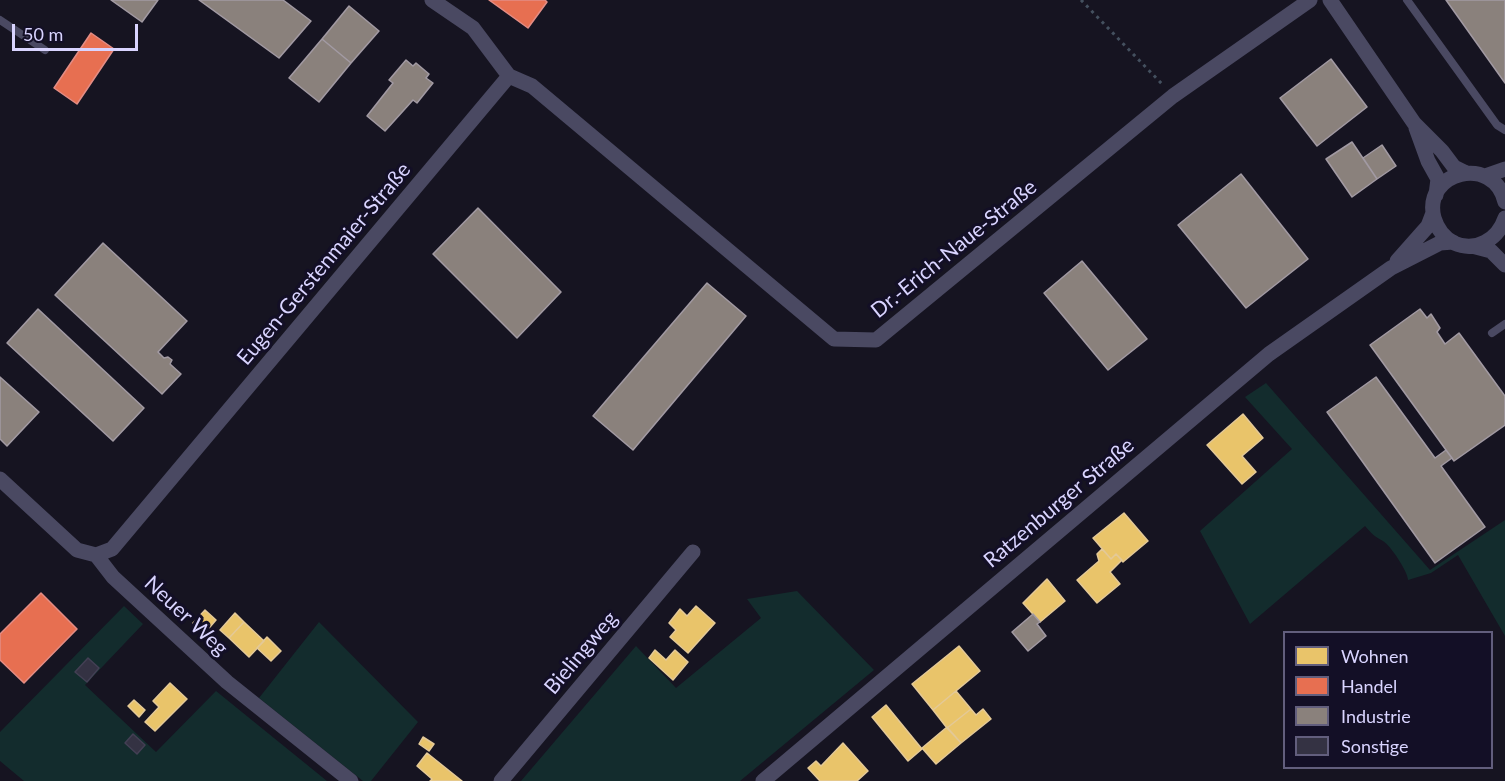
<!DOCTYPE html>
<html>
<head>
<meta charset="utf-8">
<style>
  body { margin:0 }
  #map { position:relative; width:1505px; height:781px; overflow:hidden; background:#161421; font-family:Lato,sans-serif }
  canvas { display:block }
  .legend { position:absolute; left:1283px; top:631px; width:210px; height:138px; box-sizing:border-box; background:#130f26; border:2px solid #625e7d; margin:0; padding:8px 10px; list-style:none; font-size:18px; color:#d9d4ff }
  .legend li { display:flex; align-items:center; gap:12px; height:30px }
  .legend b { width:30px; border:2px solid #625e7d }
  .scale { position:absolute; left:12px; top:24px; width:126px; height:27px; box-sizing:border-box; border:3px solid #d9d4ff; border-top:0; padding-left:8px; font-size:18px; line-height:21px; white-space:nowrap; color:#d9d4ff; -webkit-text-stroke:4px #130f26; paint-order:stroke }
</style>
</head>
<body>
<div id="map">
<canvas width="1505" height="781"></canvas>
<ul class="legend">
<li><b style="height:16px;background:#e9c46a"></b>Wohnen</li>
<li><b style="height:16px;background:#e76f51"></b>Handel</li>
<li><b style="height:16px;background:#8a817c"></b>Industrie</li>
<li><b style="height:16px;background:#343243"></b>Sonstige</li>
</ul>
<div class="scale">50 m</div>
</div>
<script>
const context = document.querySelector('canvas').getContext('2d');
context.lineJoin = 'round';
function fillPath(path, color) {
  context.fillStyle = color;
  context.fill(path, 'evenodd');
}
function stroke(path, color, width, dash) {
  context.strokeStyle = color;
  context.lineWidth = width;
  context.lineCap = dash ? 'butt' : 'round';
  context.setLineDash(dash || []);
  context.stroke(path);
}
function write(font, color, halo, rows, align = 'center') {
  context.font = font + ' Lato,sans-serif';
  context.lineWidth = 6;
  context.setLineDash([]);
  context.textBaseline = 'middle';
  context.strokeStyle = halo;
  context.fillStyle = color;
  for (const [text, x, y, turn = 0] of rows) {
    context.save();
    context.translate(x, y);
    context.rotate((+turn || 0) * Math.PI / 180);
    context.textAlign = isNaN(turn) ? turn : align;
    if (halo) context.strokeText(text, 0, 0);
    context.fillText(text, 0, 0);
    context.restore();
  }
}
fillPath(new Path2D(`
  M1266 383 1430 570 1505 520V636L1458 555 1431 573 1408 580C1408 572 1391 546 1383 541 1374 536 1372 534 1365 526L1250 624 1200 531 1292 449 1245 397Z
  M797 591 874 670 740 781H521L636 646 676 688 761 618 747 599Z
  M124 606 143 624 85 685 156 752 216 691 327 781H24L0 761V732Z
  M319 622 418 722 371 781H363L259 698Z`), '#132c2d');
const homes = new Path2D(`
  M1243 414 1263 438 1242 456 1256 472 1242 484 1207 445Z
  M1124 513 1148 541 1123 562 1116 554 1111 559 1093 538Z
  M1102 549 1111 559 1116 554 1122 560 1110 572 1120 584 1097 603 1077 580 1099 561 1097 554Z
  M1047 579 1065 601 1040 622 1023 603Z
  M696 606 715 623 688 653 670 637 676 630 669 623 680 609 687 616Z
  M205 610 216 620 204 634 193 623Z
  M235 613 244 622 229 638 220 630Z
  M244 622 264 641 249 657 229 638Z
  M267 637 281 651 271 661 257 648Z
  M959 646 980 671 933 710 912 684Z
  M655 650 666 660 675 650 688 662 673 680 649 658Z
  M170 683 187 699 155 731 145 722 159 707 153 701Z
  M956 691 971 709 947 728 933 710Z
  M134 700 145 710 139 717 128 706Z
  M886 705 922 749 908 761 872 717Z
  M971 709 976 715 983 709 991 719 961 743 947 728Z
  M947 727 961 743 936 764 922 748Z
  M423 737 434 744 429 751 419 744Z
  M843 743 868 771 857 781H820L808 768 816 761 821 766Z
  M427 753 462 781H430L432 779 417 766Z`);
fillPath(homes, '#e9c46a');
stroke(homes, '#e4c997', 1.5);
const shops = new Path2D(`
  M489 0H545L547 2 528 28Z
  M91 33 114 49 77 104 54 88Z
  M41 593 77 629 24 683 0 660V634Z`);
fillPath(shops, '#e76f51');
stroke(shops, '#e38d85', 1.5);
const industry = new Path2D(`
  M111 0H158L142 22Z
  M199 0H283L311 21 279 58Z
  M1446 0H1505V83Z
  M349 6 379 31 351 63 322 39Z
  M322 39 351 63 319 102 289 78Z
  M1331 59 1367 107 1317 146 1280 98Z
  M406 60 413 66 416 63 429 74 426 78 433 83 417 103 413 100 385 131 367 116 393 83 389 80Z
  M1352 142 1377 179 1352 197 1326 159Z
  M1382 145 1396 166 1377 179 1363 158Z
  M1241 174 1308 259 1246 308 1178 225Z
  M478 208 561 292 517 338 433 254Z
  M103 243 187 321 158 352 164 358 168 357 172 360 170 364 181 374 162 394 55 295Z
  M1082 261 1147 339 1108 370 1044 293Z
  M707 283 746 316 633 450 593 416Z
  M38 309 144 408 113 441 7 343Z
  M1420 309 1427 318 1431 314 1440 328 1437 332 1445 344 1459 333 1505 396V425L1454 461 1370 345Z
  M0 377 39 412 7 446 0 439Z
  M1376 377 1435 458 1446 450 1452 458 1441 466 1485 527 1435 563 1327 412Z
  M1033 614 1040 622 1037 624 1046 636 1028 651 1012 632Z`);
fillPath(industry, '#8a817c');
stroke(industry, '#a29aa3', 1.5);
const building = new Path2D(`
  M88 658 99 668 87 682 75 672Z
  M133 734 145 745 137 754 125 743Z`);
fillPath(building, '#343243');
stroke(building, '#433f54', 1.5);
stroke(new Path2D(`
  M1081 0 1162 84`), '#44505f', 3, [3, 4.5]);
stroke(new Path2D(`
  M1407 0 1497 125 1505 130
  M0 20 45 50
  M1492 333 1505 324`), '#4a4962', 8);
stroke(new Path2D(`
  M432 0 473 28 509 76
  M1330 0 1414 123 1442 151 1454 167 1466 173
  M509 76 532 86 834 339 876 340 1173 96 1310 0
  M1416 128 1428 161 1438 179 1436 195
  M1485 176 1505 169
  M1505 202C1494 154 1422 171 1434 218 1437 228 1444 238 1454 243 1476 253 1498 239 1505 218
  M1472 246 1491 251 1505 265
  M1397 261 1428 226 1433 213
  M0 479 77 550 96 555 113 577 227 682 351 781
  M96 555 112 549 509 76
  M501 781 693 552
  M763 781 1269 354 1391 268 1440 243 1453 242`), '#4a4962', 15);
write('21px', '#d9d4ff', '#130f26', [
  ["Dr.-Erich-Naue-Straße",954,249,-39],
  ["Eugen-Gerstenmaier-Straße",324,264,-50],
  ["Ratzenburger Straße",1059,503,-40],
  ["Neuer Weg",186,616,43],
  ["Bielingweg",581,653,-50]
]);
</script>
</body>
</html>
